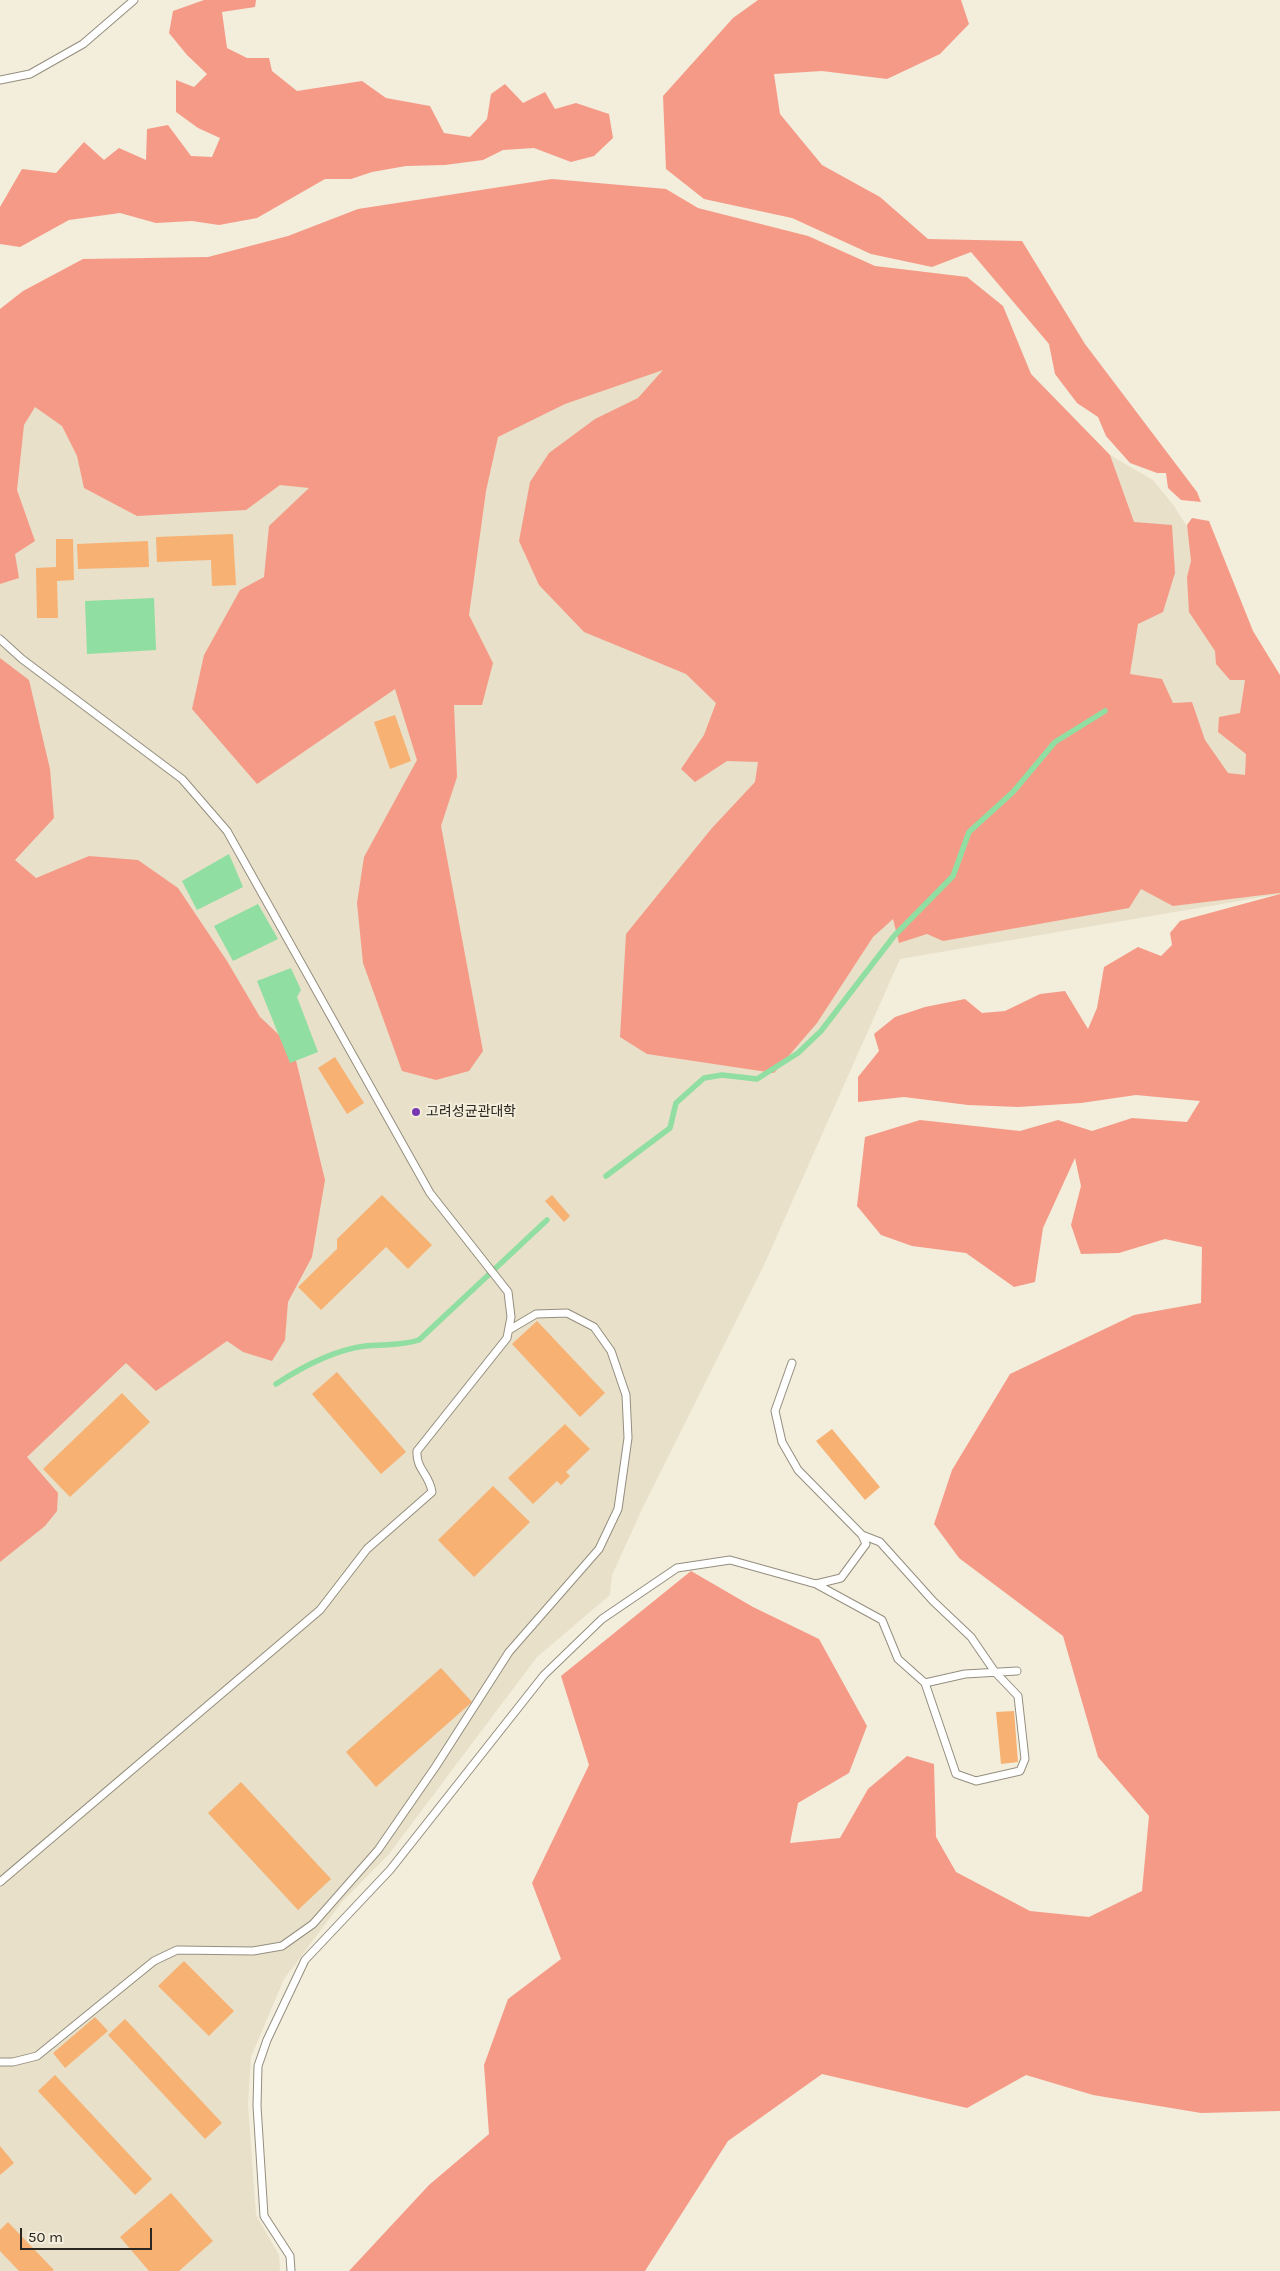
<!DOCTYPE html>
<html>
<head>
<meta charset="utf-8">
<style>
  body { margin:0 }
  #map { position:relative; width:1280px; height:2271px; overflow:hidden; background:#f3eddb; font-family:Karla,sans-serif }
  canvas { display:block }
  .scale { position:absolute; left:20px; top:2228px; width:132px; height:22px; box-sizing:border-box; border:2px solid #292720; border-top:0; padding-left:6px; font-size:15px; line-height:18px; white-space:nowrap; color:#292720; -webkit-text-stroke:4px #f3eddb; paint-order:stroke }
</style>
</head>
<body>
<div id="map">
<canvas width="1280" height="2271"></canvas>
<div class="scale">50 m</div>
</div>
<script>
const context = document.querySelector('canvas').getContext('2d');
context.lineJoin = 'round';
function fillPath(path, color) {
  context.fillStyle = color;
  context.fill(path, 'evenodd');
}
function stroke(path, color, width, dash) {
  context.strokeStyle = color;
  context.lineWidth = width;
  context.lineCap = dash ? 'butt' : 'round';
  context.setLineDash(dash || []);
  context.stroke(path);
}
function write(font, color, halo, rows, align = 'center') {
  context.font = font + ' Karla,"Noto Sans KR",sans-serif';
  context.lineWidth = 4;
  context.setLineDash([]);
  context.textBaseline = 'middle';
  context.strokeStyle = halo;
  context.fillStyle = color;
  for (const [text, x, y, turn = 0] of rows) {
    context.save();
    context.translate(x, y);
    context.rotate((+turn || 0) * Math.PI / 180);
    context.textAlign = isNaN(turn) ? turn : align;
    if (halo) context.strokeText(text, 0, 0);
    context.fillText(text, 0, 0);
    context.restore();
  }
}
fillPath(new Path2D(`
  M808 236 875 266 967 277 1003 306 1031 374 1110 455 1153 480 1174 506 1253 631 1280 693V894L900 959 764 1265 644 1505 612 1575 610 1595 537 1657 389 1854 341 1903 284 1979 251 2057 248 2104 256 2215 279 2255 280 2271H0V368Z`), '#e8e0c8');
fillPath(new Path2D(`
  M204 0H256L255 7 222 12 227 48 247 58H269L272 71 297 91 362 81 386 98 430 106 444 133 470 137 487 119 491 94 505 84 523 103 545 92 555 109 576 103 609 114 613 138 594 156 571 162 534 148 503 150 483 160 445 165 406 166 372 172 351 179H325L257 218 219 225 192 221 156 223 120 213 69 220 20 247 0 244V207L22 169 56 173 84 142 104 160 119 148 146 160 147 129 168 125 191 156 212 157 220 138 198 128 176 112V80L194 87 207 74 187 55 169 33 173 11Z
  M758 0H961L969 24 940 54 887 79 822 71 774 74 780 114 822 165 880 197 928 239 1022 241 1085 344 1197 492 1201 502 1181 500 1168 488 1166 473H1157L1130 463 1106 436 1098 417 1077 403 1055 374 1049 344 971 252 932 267 871 254 792 218 704 199 666 169 663 96 733 18Z
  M552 179 666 189 698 208 808 236 875 266 967 277 1003 306 1031 374 1110 455 1134 522 1172 525 1175 573 1163 612 1138 624 1130 674 1162 679 1173 703 1192 702 1205 740 1228 773 1245 775 1246 754 1218 732 1219 717 1240 713 1245 680H1230L1216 664 1215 651 1189 612 1187 577 1191 561 1187 525 1192 518 1209 521 1253 631 1280 675V893L1173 906 1141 889 1129 908 943 941 927 934 899 943 893 919 873 937 817 1023 774 1073 647 1054 620 1037 626 934 712 828 755 782 758 762 727 761 695 782 681 769 704 735 716 703 686 674 584 632 539 585 519 541 530 482 549 453 595 419 638 398 663 370 565 404 498 437 486 491 469 615 493 663 482 705H454L457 777 441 826 483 1051 469 1071 436 1080 402 1071 363 963 357 903 364 857 417 760 395 689 257 784 192 709 204 655 240 590 264 577 269 526 309 488 280 485 246 510 137 516 84 488 77 456 62 426 35 407 24 425 17 490 35 541 15 554 19 578 0 584V309L23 291 83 259 208 257 288 236 358 209Z
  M0 658 29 680 50 769 54 818 15 860 36 878 89 856 138 860 178 888 227 961 260 1017 293 1048 325 1180 312 1257 288 1302 285 1340 272 1361 243 1352 227 1341 156 1391 126 1363 27 1457 58 1493 57 1511 45 1526 0 1562Z
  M1280 894V2111L1201 2113 1093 2095 1026 2075 967 2108 822 2074 728 2141 645 2271H349L429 2185 489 2134 484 2065 508 1999 561 1959 532 1883 589 1765 561 1676 691 1571 753 1607 819 1639 867 1726 849 1773 798 1803 790 1843 840 1838 868 1789 907 1756 934 1764 936 1837 956 1872 1030 1911 1089 1917 1142 1891 1149 1816 1098 1757 1063 1636 959 1558 934 1524 952 1470 1010 1374 1134 1315 1201 1303 1202 1247 1165 1239 1119 1253 1081 1254 1071 1225 1081 1186 1075 1158 1043 1228 1035 1282 1014 1287 966 1253 912 1246 881 1235 857 1206 865 1137 920 1120 1020 1131 1058 1120 1092 1131 1132 1118 1187 1122 1200 1101 1136 1095 1081 1103 1018 1107 968 1105 904 1097 858 1102V1077L879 1051 874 1034 895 1017 925 1007 965 999 982 1013 1005 1011 1040 994 1065 991 1088 1029 1097 1008 1104 967 1138 947 1161 956 1172 945 1170 933 1180 921Z`), '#f69a88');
fillPath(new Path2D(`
  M154 598 156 650 87 654 85 601Z
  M229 854 243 887 197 910 182 881Z
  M258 904 278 939 233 961 214 926Z
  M291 968 301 990 297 997 318 1052 290 1063 257 981Z`), '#90dea1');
stroke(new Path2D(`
  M606 1176 670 1128 676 1103 704 1078 722 1075 757 1079 798 1053 821 1031 894 936 953 876 969 832 1013 792 1055 742 1105 711
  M276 1384C302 1367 333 1350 365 1346 383 1344 402 1346 419 1340L547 1220`), '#90dea1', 5.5);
fillPath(new Path2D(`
  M233 534 236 585 212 586 211 560 157 562 156 537Z
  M56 539H73L74 580 57 581 58 618H37L36 568 56 567Z
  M148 541 149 567 78 569 77 544Z
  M395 715 411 761 390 769 374 722Z
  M335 1057 364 1103 347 1114 318 1068Z
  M382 1195 432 1245 408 1269 386 1247 321 1310 298 1287 337 1249V1239Z
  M552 1195 570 1216 564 1222 545 1201Z
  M537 1321 605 1393 580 1417 512 1344Z
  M337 1372 406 1452 381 1474 312 1394Z
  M122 1393 150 1422 70 1497 43 1469Z
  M565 1424 590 1449 566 1472 570 1476 561 1485 557 1481 533 1504 508 1478Z
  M832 1429 880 1487 865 1500 816 1441Z
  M493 1486 530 1522 474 1577 438 1540Z
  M441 1668 472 1702 376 1787 346 1752Z
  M1014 1711 1018 1762 1001 1764 996 1712Z
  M241 1782 331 1879 298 1910 208 1813Z
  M184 1961 234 2011 209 2036 158 1986Z
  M95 2017 108 2031 65 2068 53 2053Z
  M125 2019 222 2123 205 2139 108 2035Z
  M55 2075 152 2179 135 2195 38 2091Z
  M0 2146 14 2163 0 2175Z
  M171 2193 213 2241 179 2271H149L120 2237Z
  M8 2222 54 2270 52 2271H19L0 2251V2230Z`), '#f7b173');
const lane = new Path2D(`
  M0 80 30 74 83 44 134 0
  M0 639 22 659 182 779 227 831 430 1193 508 1292 511 1317 507 1338 417 1451C416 1470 429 1473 432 1492L367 1549 320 1610 0 1882
  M862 1535 880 1542 933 1601 971 1637 995 1672 1018 1696 1025 1759 1020 1771 976 1781 956 1774 925 1683
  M816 1584 882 1620 898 1659 925 1683 965 1674 1017 1671
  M0 2062H13L37 2056 154 1961 177 1950 253 1951 282 1946 313 1924 378 1850 436 1766 509 1652 599 1549 618 1509 628 1438 626 1395 611 1351 594 1327 567 1313 536 1314 509 1330
  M291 2271 290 2256 264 2216 257 2106 258 2066 267 2040 305 1960 390 1870 544 1675 602 1619 677 1568 730 1560 816 1584 841 1578 866 1544 862 1535 798 1470 782 1442 775 1411 792 1363`);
stroke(lane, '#948e7f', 9);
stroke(lane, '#fff', 7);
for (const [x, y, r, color] of [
  [416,1112,5,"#753ab0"]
]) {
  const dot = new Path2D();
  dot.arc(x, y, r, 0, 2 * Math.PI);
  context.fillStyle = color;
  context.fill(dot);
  stroke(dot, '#f3eddb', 2);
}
write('14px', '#292720', '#f3eddb', [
  ["고려성균관대학",426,1112]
], 'left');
</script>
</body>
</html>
